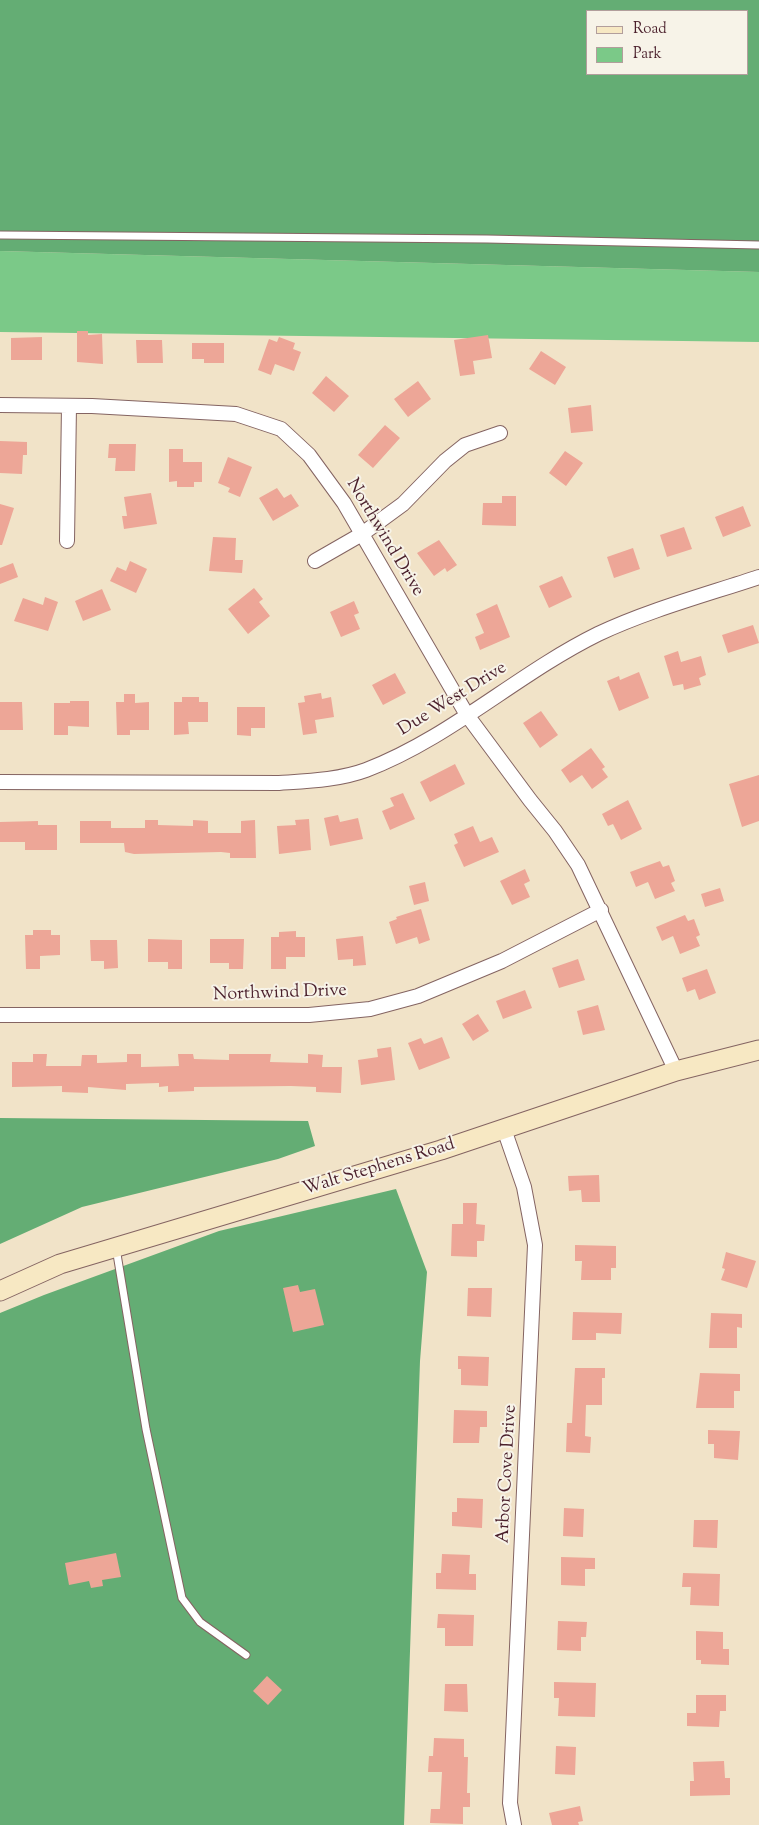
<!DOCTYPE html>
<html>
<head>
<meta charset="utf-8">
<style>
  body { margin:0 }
  #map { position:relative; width:759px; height:1825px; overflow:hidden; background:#f1e3c8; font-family:"Sorts Mill Goudy",serif }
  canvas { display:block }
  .legend { position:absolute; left:586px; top:10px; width:162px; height:65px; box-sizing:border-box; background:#f7f3e8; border:1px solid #b29e9c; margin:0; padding:6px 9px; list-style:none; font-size:15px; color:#4a1f2b }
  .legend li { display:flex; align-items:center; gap:10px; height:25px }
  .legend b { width:25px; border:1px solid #b29e9c }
</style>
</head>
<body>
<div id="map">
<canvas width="759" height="1825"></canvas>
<ul class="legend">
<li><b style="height:6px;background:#f7e8c3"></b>Road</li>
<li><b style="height:14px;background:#7bc988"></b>Park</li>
</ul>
</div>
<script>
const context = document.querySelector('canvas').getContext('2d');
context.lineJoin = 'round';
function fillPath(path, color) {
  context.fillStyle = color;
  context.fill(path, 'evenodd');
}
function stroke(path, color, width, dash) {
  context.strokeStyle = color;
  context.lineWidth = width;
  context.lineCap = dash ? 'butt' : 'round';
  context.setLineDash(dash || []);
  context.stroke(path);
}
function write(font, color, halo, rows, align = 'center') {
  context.font = font + ' "Sorts Mill Goudy",serif';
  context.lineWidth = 4;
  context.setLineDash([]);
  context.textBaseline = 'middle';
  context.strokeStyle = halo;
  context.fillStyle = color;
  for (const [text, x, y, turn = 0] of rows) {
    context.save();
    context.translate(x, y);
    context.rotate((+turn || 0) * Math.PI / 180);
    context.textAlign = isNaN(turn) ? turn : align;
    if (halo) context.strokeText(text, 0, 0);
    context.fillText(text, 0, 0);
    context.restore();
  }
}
fillPath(new Path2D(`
  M0 251 759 272V342L0 332Z`), '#7bc988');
fillPath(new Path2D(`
  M0 0H759V272L0 251ZM588 11H748V74H588Z
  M0 1118 308 1121 315 1146 278 1159 82 1207 0 1244Z
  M396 1189 427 1272 420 1361 404 1825H0V1313L44 1295 219 1231Z`), '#64ad74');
fillPath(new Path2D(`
  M77 331H88V335L102 334 103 364 77 362Z
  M488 335 492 358 473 361 475 374 460 376 454 340Z
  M42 337V360H11V338Z
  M279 337 295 343 293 349 301 352 294 371 275 364 271 375 258 370 269 339 277 342Z
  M136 340H162L163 363H137Z
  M192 343H224V363H204V359H192Z
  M541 351 566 367 555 385 529 369Z
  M326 376 349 396 334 412 312 393Z
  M418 381 431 399 408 417 394 399Z
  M591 405 593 431 571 433 568 408Z
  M385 425 400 438 373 468 358 455Z
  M0 441 27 442V455H23L22 474 0 473Z
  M109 444H136L135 471H115L116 458H108Z
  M169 449H183V462H202V482H194V487H177V481L169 482Z
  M565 451 583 463 566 486 549 473Z
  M228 457 252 467 240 497 228 492 230 488 218 483Z
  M277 488 284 498 291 494 299 506 273 521 259 498Z
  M151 493 157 524 124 529 122 516H127L124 497Z
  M502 496H516V526L482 525 483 503H502Z
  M0 504 14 508 2 545H0Z
  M743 506 751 526 723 537 715 517Z
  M684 527 692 549 667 557 660 535Z
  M213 537 236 538 235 560H243L242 573 209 571Z
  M439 540 457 565 447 572 445 568 434 576 417 553Z
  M633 548 640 569 614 578 607 557Z
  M130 561 147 569 136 593 110 581 117 567 126 571Z
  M13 563 18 577 0 584V568Z
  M562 576 572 597 549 608 539 586Z
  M254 588 263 599 259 602 270 616 248 634 228 609Z
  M102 589 111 610 83 621 75 601Z
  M45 597 58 602 48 631 14 621 23 598 43 605Z
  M354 601 359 613 354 615 360 629 341 637 330 612Z
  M497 604 510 637 480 650 475 637 484 633 476 614Z
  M753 625 759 643 728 653 722 635Z
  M678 651 681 662 701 656 706 675 699 678 701 685 684 690 683 684 673 686 664 656Z
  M639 672 649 698 619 711 607 681 619 676 620 680Z
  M395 673 406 693 383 705 372 685Z
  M321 693 322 699 331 697 334 717 315 720 317 733 303 735 298 703 305 702 304 696Z
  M124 694H135V703L149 702V730H130V735H117L116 702H124Z
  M182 697H199V702H208V722H188L189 734 174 735V702H182Z
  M70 701H89V727L68 726V735H54V703H70Z
  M0 702H22L23 730H0Z
  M237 707H265V728H251V736L237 735Z
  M541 711 558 735 540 748 523 723Z
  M591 748 605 767 602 769 608 777 592 789 582 775 570 783 561 770Z
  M455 764 465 784 430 802 420 782Z
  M759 775V821L742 827 729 784Z
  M403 793 415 819 390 830 382 811 394 806 390 798Z
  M628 800 642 829 621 840 613 824 608 826 602 814Z
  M338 815 340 822 358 818 363 839 330 846 324 818Z
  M309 819 311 850 279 854 277 826 296 825 295 820Z
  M145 820H158V825L193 826V820L208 821V833H241V821L255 820 256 858H230V853L221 852 134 854 125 852 124 843H80V821H111V828H145Z
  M38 821V825H57V850H25V842H0V822Z
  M473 826 480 842 492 837 499 852 464 867 454 845 458 843 454 834Z
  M660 861 663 867 669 865 675 881 671 883 675 891 655 899 648 882 636 887 630 872Z
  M525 869 530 881 524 884 530 897 512 905 500 881Z
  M425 882 429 901 414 905 409 886Z
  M720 888 724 901 705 907 701 894Z
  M421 909 430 940 419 944 417 937 396 944 389 922 397 919 396 917Z
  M685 915 688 921 694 919 700 935 696 937 700 946 680 954 673 936 662 941 656 927Z
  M33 930H51V935H60V955L40 956V969H26L25 935H33Z
  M296 931V937H305V957H286V969H271V937H279V932Z
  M363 936 366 965 353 966V959L338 960 336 939Z
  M148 939 182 940V969H168V962H148Z
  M210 939H244L243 969H229V963H210Z
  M90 940H117L118 968 104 969V961H91Z
  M578 959 585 980 559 988 552 968Z
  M707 969 716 993 699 1000 695 989 687 992 682 978Z
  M525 990 532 1008 503 1019 496 1001Z
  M598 1005 605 1030 583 1035 577 1011Z
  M478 1014 489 1031 473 1041 462 1024Z
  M442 1037 450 1058 419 1070 408 1043 421 1038 424 1044Z
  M391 1047 395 1080 361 1085 358 1060 378 1057 377 1049Z
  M33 1054H47L46 1066H81L82 1055H97V1063L127 1062V1054H141V1067L179 1066 178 1054H193L194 1059 229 1060V1054H271L270 1062 308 1063V1054L323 1055 322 1067H342L341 1093 316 1092V1087L291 1086 194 1087V1091L168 1092V1086L159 1087V1083L126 1084V1090L88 1087V1093L62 1092V1086L12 1087V1062H33Z
  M599 1175 600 1202H582L581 1190 569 1191 568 1176Z
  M463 1203H477L476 1224 485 1225 484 1241H477V1257L451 1256 452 1224H463Z
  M575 1245 616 1246V1268H611V1280H581L582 1261H575Z
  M726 1252 756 1261 747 1288 721 1280 725 1269 722 1268Z
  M298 1285 300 1292 315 1289 324 1325 293 1332 283 1288Z
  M468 1288H492L491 1317 467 1316Z
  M573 1312 622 1313 621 1334 596 1333V1340H572Z
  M711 1313 742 1314V1328L737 1327V1348H709Z
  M458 1356 489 1357 488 1386 461 1385V1369H458Z
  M575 1368H605V1378H602V1405H586L585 1436 591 1437 590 1453 566 1452 567 1423H572Z
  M700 1373 740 1374V1391H734V1408H696Z
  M454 1410 487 1411V1427H480L479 1443H453Z
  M708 1430 740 1431 738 1460 714 1458V1444H708Z
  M457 1498 483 1499 482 1528 452 1526V1512H457Z
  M564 1508 584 1509 583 1537 563 1536Z
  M694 1520H718L717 1548 693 1547Z
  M116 1553 121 1577 102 1580 103 1586 91 1588 89 1581 69 1585 65 1563Z
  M442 1554 470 1555 469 1574H476V1590L436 1589V1573H441Z
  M561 1557 595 1558V1569H585V1586L561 1585Z
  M683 1573 720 1574 719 1606 690 1605 691 1587H682Z
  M438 1614 474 1615 473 1646H445V1628H437Z
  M558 1621 587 1622 586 1637H581V1651L557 1650Z
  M696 1631 723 1632V1649H729V1665L701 1664V1660H696Z
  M267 1676 282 1690 268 1705 253 1691Z
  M554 1682 596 1683 595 1717 558 1716 559 1698H554Z
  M445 1684H467L468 1712 444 1711Z
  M696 1695H726V1711H720L719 1727 687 1726V1713H696Z
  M434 1738 464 1739V1757H468L467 1793H470V1807H463V1824L430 1823 431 1809H440L442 1772H428L429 1756H433Z
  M556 1746 576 1747 575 1775 555 1774Z
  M724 1761 725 1778H730V1795L690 1796V1781H694L693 1762Z
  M580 1806 583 1821 578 1822 579 1825H552L549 1813Z`), '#eda697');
const lane = new Path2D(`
  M0 235 487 239 759 245
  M116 1248 146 1429 182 1598 200 1622 246 1655`);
const street = new Path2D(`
  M0 405 92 406 236 414 281 429 309 455 344 503 467 715 530 800 555 831 578 865 676 1071
  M67 541 69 406
  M315 561 362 534 403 504 445 461 465 445 500 433
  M0 782 279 783C308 781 339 780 366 770 450 738 517 674 598 634 649 610 705 595 759 577
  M0 1015H309L370 1009 418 996 502 961 601 910
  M504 1129 524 1187 535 1245 510 1803 514 1825`);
const secondary = new Path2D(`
  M0 1291 60 1264 441 1150 676 1071 759 1050`);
stroke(lane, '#846462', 9);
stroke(street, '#846462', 16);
stroke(secondary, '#846462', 21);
stroke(lane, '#fff', 7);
stroke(street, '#fff', 14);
stroke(secondary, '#f7e8c3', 19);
write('18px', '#4a1f2b', '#f7f3e8', [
  ["Northwind Drive",384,538,59],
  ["Due West Drive",453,700,-32],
  ["Northwind Drive",280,994,-2],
  ["Walt Stephens Road",379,1168,-17],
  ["Arbor Cove Drive",508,1474,-87]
]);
</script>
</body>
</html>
